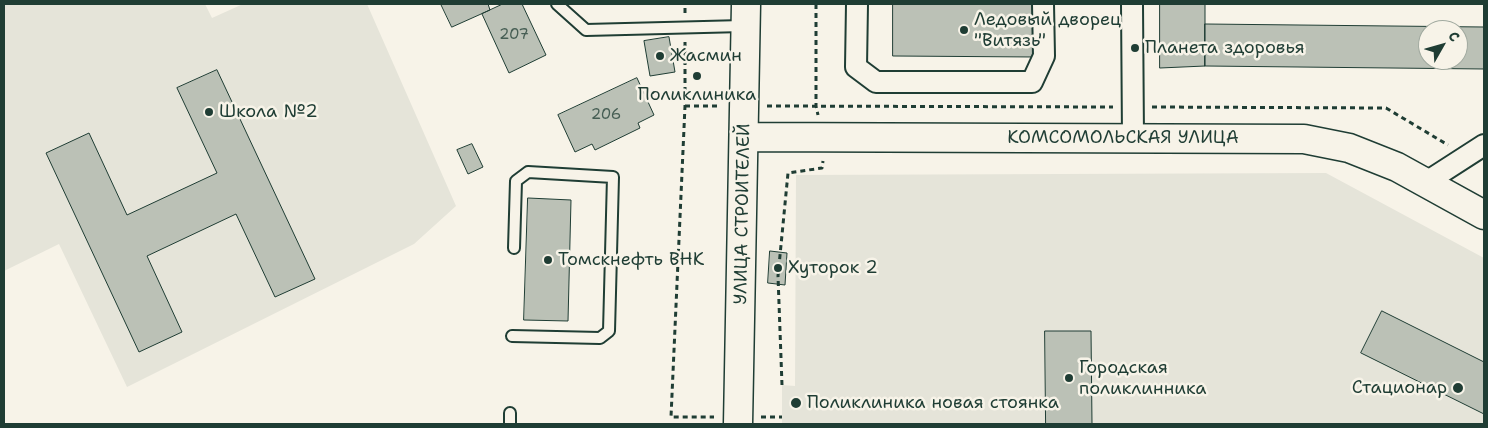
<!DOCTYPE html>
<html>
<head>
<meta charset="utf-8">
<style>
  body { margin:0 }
  #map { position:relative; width:1488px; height:428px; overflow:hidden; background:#f7f3e8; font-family:"Shantell Sans",sans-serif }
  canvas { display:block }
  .frame { position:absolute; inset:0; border:5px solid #1f3d34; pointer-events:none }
  .north { position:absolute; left:1418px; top:20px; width:50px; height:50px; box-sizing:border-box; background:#f7f3e8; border:1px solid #a1aaa0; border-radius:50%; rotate:52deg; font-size:14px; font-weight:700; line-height:20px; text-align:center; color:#1f3d34 }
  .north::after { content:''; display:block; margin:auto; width:18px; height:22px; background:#1f3d34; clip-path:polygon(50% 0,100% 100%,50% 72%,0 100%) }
</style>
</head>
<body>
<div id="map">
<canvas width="1488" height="428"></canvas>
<div class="frame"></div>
<div class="north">С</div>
</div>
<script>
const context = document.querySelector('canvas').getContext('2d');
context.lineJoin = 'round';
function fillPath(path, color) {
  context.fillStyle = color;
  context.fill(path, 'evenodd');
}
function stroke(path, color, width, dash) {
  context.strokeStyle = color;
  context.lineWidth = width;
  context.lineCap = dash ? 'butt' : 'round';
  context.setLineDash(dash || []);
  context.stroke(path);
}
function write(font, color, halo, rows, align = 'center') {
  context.font = font + ' "Shantell Sans",sans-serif';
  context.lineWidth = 5;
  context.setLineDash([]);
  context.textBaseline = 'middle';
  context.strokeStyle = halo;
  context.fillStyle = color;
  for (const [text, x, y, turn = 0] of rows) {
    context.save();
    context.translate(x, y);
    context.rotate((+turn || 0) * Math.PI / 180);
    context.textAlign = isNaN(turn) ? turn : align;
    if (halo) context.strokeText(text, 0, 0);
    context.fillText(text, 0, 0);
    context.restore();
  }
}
fillPath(new Path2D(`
  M4 4H205L212 18 243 4H367L456 206 414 244 127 387 59 244 4 271Z
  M1326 173 1484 258V424H782V385L795 386 796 175Z`), '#e5e4d9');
const building = new Path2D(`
  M441 4H488L490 10 452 27Z
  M503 4H522L546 55 509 73 482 14Z
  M893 4H1036L1035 57 893 56Z
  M1160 4H1205V66L1160 68Z
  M1205 24 1484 27V69L1205 66ZM1428 30H1458V60H1428Z
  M669 37 675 72 650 76 644 41Z
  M217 70 315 279 275 297 236 214 147 256 182 332 139 352 46 153 89 133 127 215 217 173 177 88Z
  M637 78 654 115 638 123 640 128 595 150 592 144 575 152 558 115Z
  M472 144 483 167 468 174 457 150Z
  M528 198 571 200 568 321 524 320Z
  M770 251 787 253 785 285 768 283Z
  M1382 311 1484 362V414L1361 353Z
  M1045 331H1091L1092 424H1046Z`);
fillPath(building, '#bbc1b6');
stroke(building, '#1f3d34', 1);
const lane = new Path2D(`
  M557 4 586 30 743 26
  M512 336 600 338 609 331 613 177 528 172 516 181 514 248
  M510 424V413`);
const street = new Path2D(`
  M857 4 856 67 876 82H1032L1044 56 1043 4
  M1132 4 1133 138
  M1425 183 1484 145`);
const secondary = new Path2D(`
  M745 137 1304 139 1349 148 1397 167 1484 215
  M738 424 746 4`);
stroke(lane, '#1f3d34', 14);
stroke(street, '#1f3d34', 24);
stroke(secondary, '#1f3d34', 31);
stroke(new Path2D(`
  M816 4V106L818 115
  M685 13V4
  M685 42V106L671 417H714
  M685 106H721
  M767 106 1113 107
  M1152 107 1386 108 1448 145
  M782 385 778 276 788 173 822 168 823 161
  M761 417H782`), '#1f3d34', 3, [5, 4]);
stroke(lane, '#f7f3e8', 10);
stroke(street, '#f7f3e8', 20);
stroke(secondary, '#f7f3e8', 28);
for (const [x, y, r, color] of [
  [964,30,5,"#1f3d34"],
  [1135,48,5,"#1f3d34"],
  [660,56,5,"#1f3d34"],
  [697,76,5,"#1f3d34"],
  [209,112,5,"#1f3d34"],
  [548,260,5,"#1f3d34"],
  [778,268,5,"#1f3d34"],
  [1069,378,5,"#1f3d34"],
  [1458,388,6,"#1f3d34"],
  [796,403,6,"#1f3d34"]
]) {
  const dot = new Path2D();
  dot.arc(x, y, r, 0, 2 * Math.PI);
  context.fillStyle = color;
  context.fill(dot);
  stroke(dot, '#f7f3e8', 2);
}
write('15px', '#465e54', null, [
  ["207",514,35],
  ["206",606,115]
]);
write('18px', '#1f3d34', '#f7f3e8', [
  ["Ледовый дворец",974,20],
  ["\"Витязь\"",974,41],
  ["Планета здоровья",1145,48],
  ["Жасмин",670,56],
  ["Поликлиника",697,95,"center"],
  ["Школа №2",219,112],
  ["Томскнефть ВНК",558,260],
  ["Хуторок 2",788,268],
  ["Городская",1079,368],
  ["поликлинника",1079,389],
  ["Стационар",1447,388,"right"],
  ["Поликлиника новая стоянка",807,403]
], 'left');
write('18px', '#1f3d34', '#f7f3e8', [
  ["КОМСОМОЛЬСКАЯ УЛИЦА",1123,138],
  ["УЛИЦА СТРОИТЕЛЕЙ",743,214,-89]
]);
</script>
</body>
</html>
